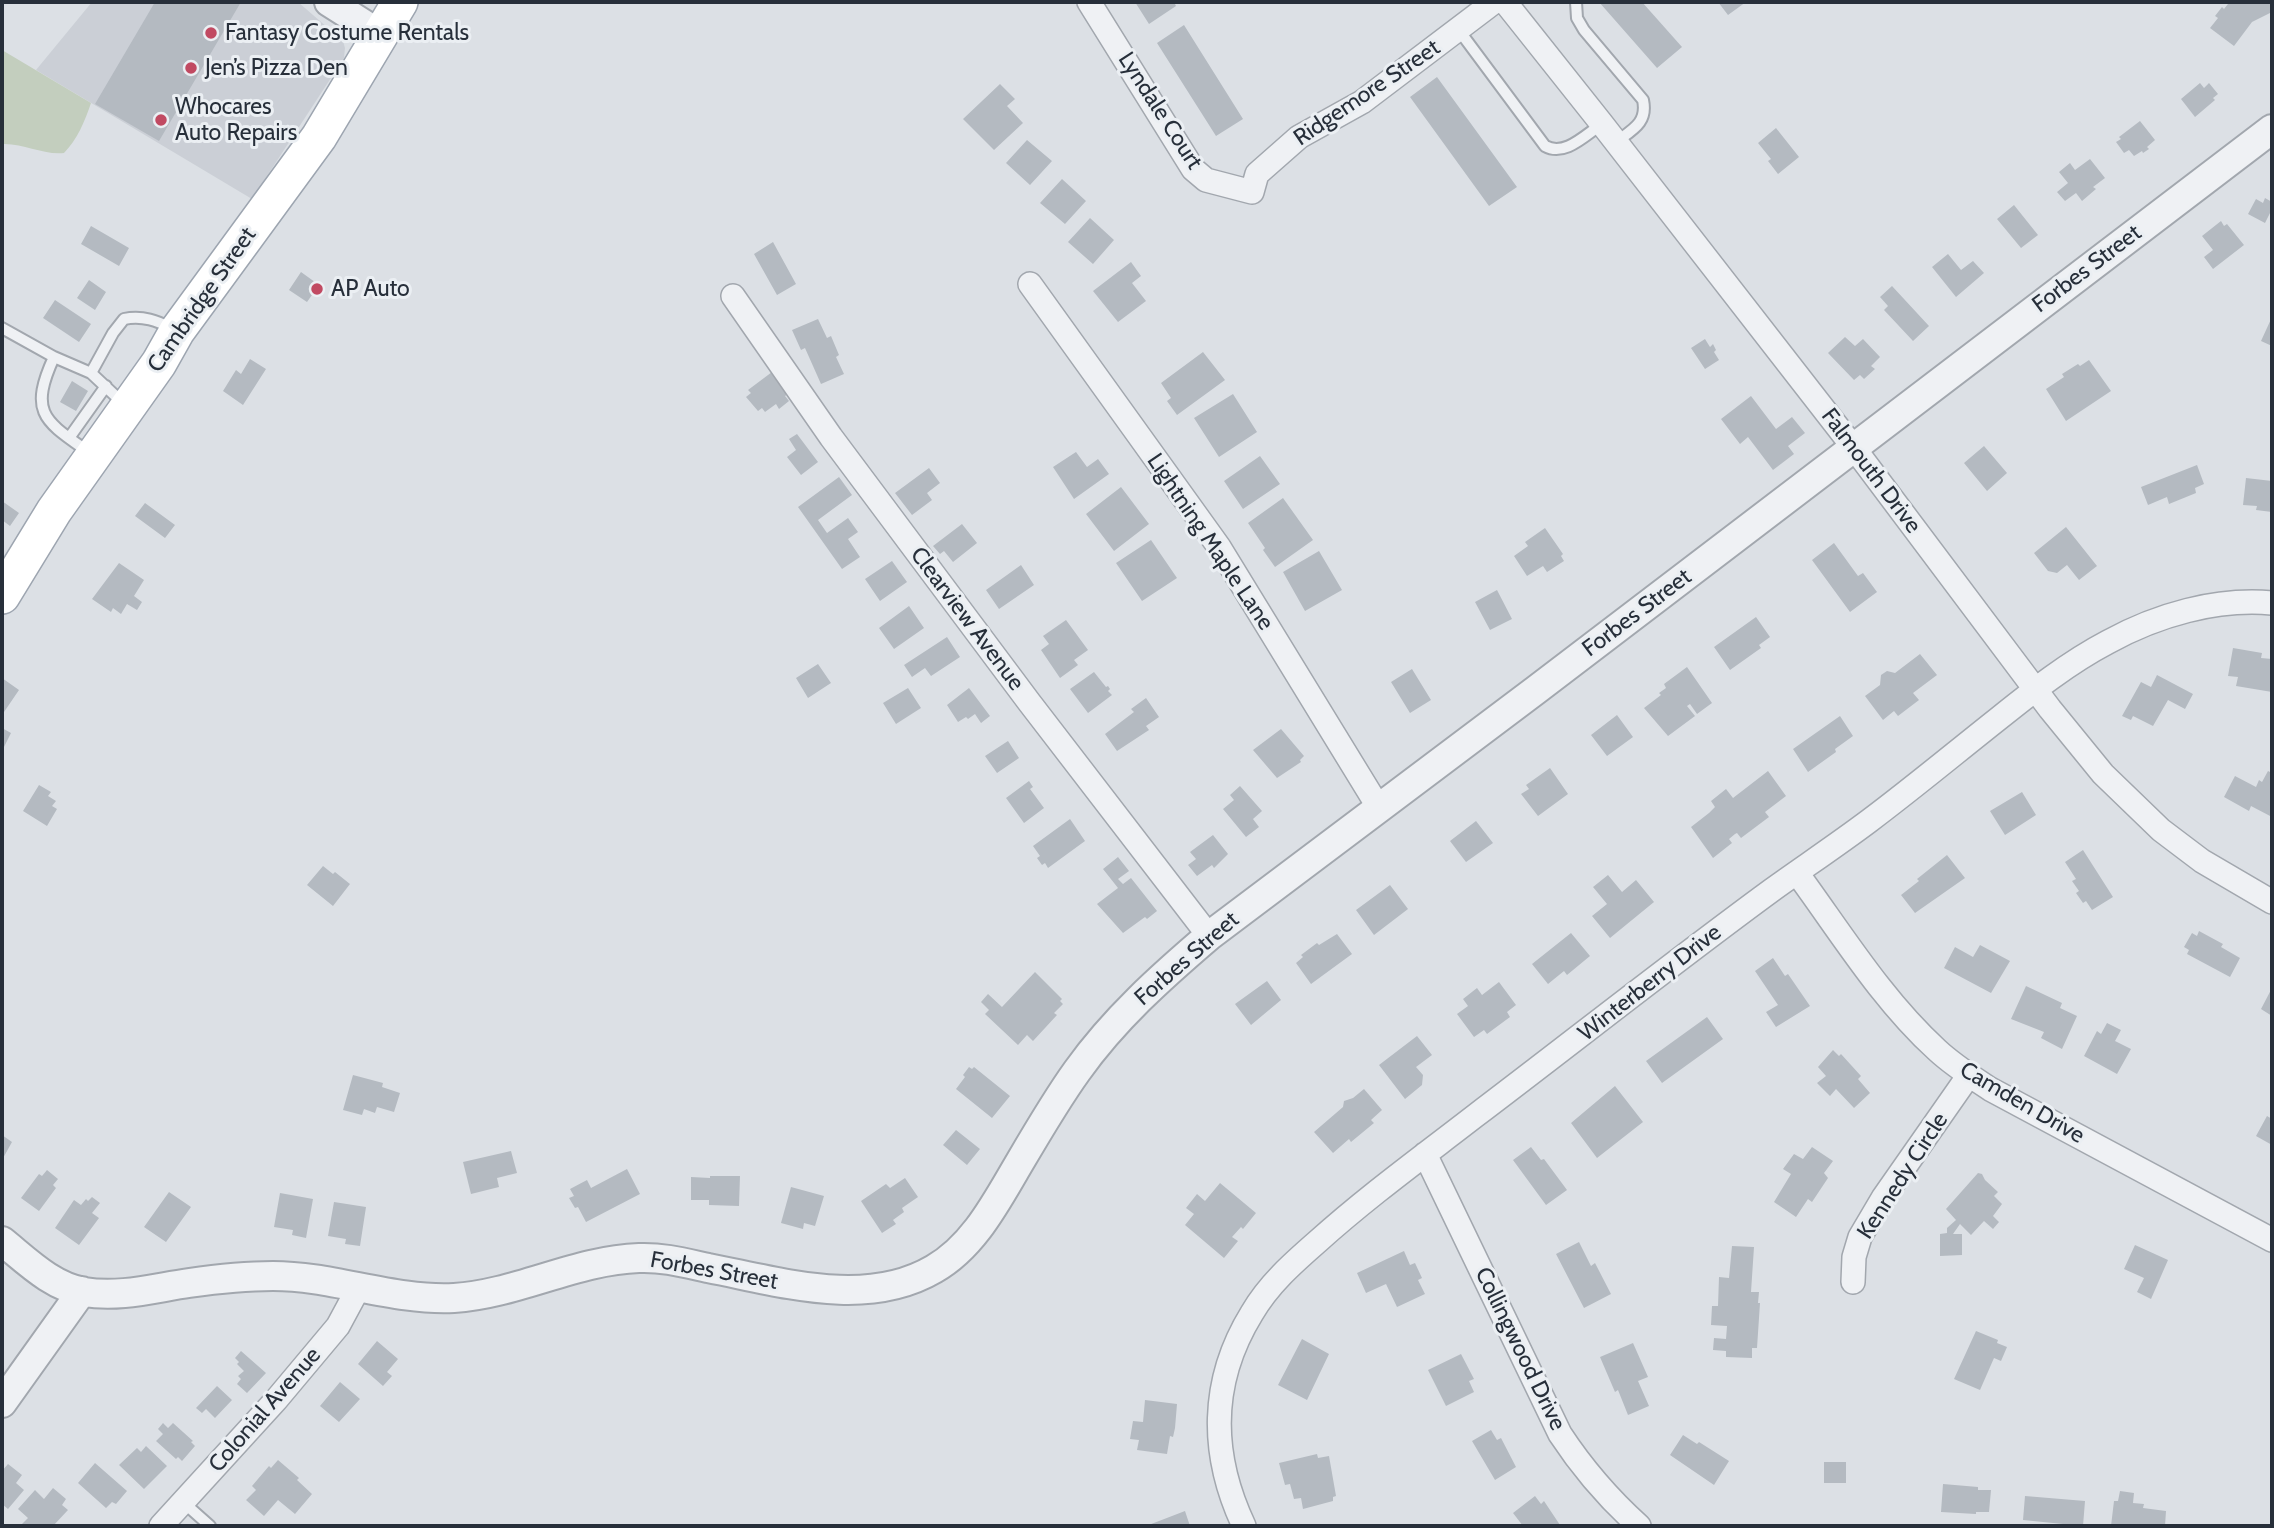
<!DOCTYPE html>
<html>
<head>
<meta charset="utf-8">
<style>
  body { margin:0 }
  #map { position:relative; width:2274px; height:1528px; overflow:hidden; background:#dce0e5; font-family:Cabin,sans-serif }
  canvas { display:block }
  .frame { position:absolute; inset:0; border:4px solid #272f3a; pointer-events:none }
</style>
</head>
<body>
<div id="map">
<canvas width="2274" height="1528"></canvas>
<div class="frame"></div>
</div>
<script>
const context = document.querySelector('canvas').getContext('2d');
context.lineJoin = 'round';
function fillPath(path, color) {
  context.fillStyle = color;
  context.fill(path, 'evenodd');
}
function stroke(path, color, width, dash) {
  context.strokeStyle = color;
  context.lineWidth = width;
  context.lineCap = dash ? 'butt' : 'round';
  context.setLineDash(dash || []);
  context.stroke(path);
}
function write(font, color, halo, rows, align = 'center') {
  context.font = font + ' Cabin,sans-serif';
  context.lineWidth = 6;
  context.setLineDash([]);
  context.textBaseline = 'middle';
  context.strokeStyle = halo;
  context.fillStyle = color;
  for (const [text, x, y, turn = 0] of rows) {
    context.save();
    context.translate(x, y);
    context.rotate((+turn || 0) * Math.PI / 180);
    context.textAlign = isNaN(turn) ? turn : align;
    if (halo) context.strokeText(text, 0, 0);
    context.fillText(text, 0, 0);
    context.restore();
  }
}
fillPath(new Path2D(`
  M92 2H298L343 41 345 48 344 58 252 199 36 70Z`), '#cbcfd6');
fillPath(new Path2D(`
  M2 50 91 103C85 121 77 140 64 153 42 155 24 143 2 144Z`), '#c3cebe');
fillPath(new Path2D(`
  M155 2H241L159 141 95 104Z
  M1135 2H1174L1176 6 1149 24Z
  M1599 2H1642L1682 47 1657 68Z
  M1718 2H1746L1728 15Z
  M2226 2H2272V12L2252 22 2234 46 2210 28 2218 18 2215 16 2222 7 2224 9 2228 4Z
  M1184 25 1243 119 1216 136 1157 43Z
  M1437 77 1517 187 1489 206 1410 97Z
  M2200 83 2204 88 2209 83 2218 94 2213 98 2215 100 2195 117 2181 99Z
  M1000 84 1015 99 1007 106 1023 123 994 150 963 119Z
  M2140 121 2155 140 2147 147 2149 149 2143 153 2142 151 2134 156 2129 150 2124 153 2116 142 2121 139 2119 137Z
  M1776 128 1799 157 1778 174 1768 161 1771 159 1758 143Z
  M1027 140 1052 161 1030 185 1006 163Z
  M2090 159 2105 178 2093 187 2096 189 2082 201 2076 193 2065 201 2057 192 2068 183 2059 172 2070 163 2075 170Z
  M1062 179 1086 201 1065 224 1040 203Z
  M2265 198 2272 202V209L2265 223 2248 214 2256 199 2263 203Z
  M2014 205 2038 235 2021 248 1997 219Z
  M1090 218 1114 240 1093 264 1068 242Z
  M2221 221 2224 226 2227 224 2244 245 2213 269 2204 257 2213 250 2202 236Z
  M91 226 129 248 119 266 81 244Z
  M773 242 796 284 777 295 754 254Z
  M1948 254 1961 270 1973 261 1984 273 1956 297 1932 267Z
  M1131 262 1141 276 1132 283 1146 301 1118 322 1093 291Z
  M301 272 319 285 307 302 289 290Z
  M89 280 106 292 95 310 77 298Z
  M1892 286 1929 326 1913 341 1884 310 1888 306 1880 297Z
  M55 300 91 324 79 342 43 318Z
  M2272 317V346L2261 341Z
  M818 319 827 338 831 336 839 355 836 357 844 374 821 384 805 348 801 350 792 330Z
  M1845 337 1855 346 1863 339 1880 357 1871 366 1875 369 1864 379 1860 375 1854 380 1828 353Z
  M1705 339 1710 347 1713 344 1716 350 1714 352 1719 360 1705 369 1691 348Z
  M1203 352 1225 380 1177 415 1167 401 1171 398 1161 383Z
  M250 359 266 369 243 405 223 391 236 370 241 374Z
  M2089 360 2111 391 2066 421 2046 389 2064 377 2062 374 2078 364 2080 366Z
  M776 369 792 391 785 396 789 401 779 409 776 404 765 412 762 408 758 411 746 397 751 393 748 390Z
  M72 381 88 391 76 411 60 402Z
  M1233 394 1257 432 1219 457 1194 418Z
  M1751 396 1776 429 1792 417 1805 433 1788 446 1794 454 1773 470 1748 437 1740 444 1721 419Z
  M797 434 818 462 801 475 787 457 796 450 789 439Z
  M1984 446 2007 473 1987 491 1964 463Z
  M1076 452 1087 467 1098 459 1109 474 1074 499 1053 467Z
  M1260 456 1280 484 1243 509 1224 481Z
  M2197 465 2204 484 2195 488 2196 493 2169 504 2167 497 2148 505 2141 487Z
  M929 468 940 483 927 493 932 500 912 515 895 493Z
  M839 477 852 495 818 520 827 533 848 518 858 532 848 539 860 557 842 569 798 507Z
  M2246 478 2272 481V512L2256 510 2257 506 2243 505Z
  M1121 487 1149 524 1114 551 1086 514Z
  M1283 498 1313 540 1275 567 1263 550 1265 548 1248 523Z
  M2 501 19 513 10 526 2 520Z
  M145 503 175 525 165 538 135 516Z
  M962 524 977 543 953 562 944 551 940 554 933 546Z
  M2066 527 2097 566 2079 580 2067 565 2057 573 2048 571 2034 553Z
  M1545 528 1563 554 1561 556 1564 561 1547 572 1543 566 1527 576 1514 556 1528 546 1525 542Z
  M1151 540 1177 578 1142 601 1116 563Z
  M1834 543 1858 576 1863 573 1877 592 1850 612 1812 560Z
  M1319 551 1342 590 1305 611 1283 572Z
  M892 561 907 582 880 601 865 579Z
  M119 563 144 580 134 596 142 602 137 610 127 604 121 614 113 608 111 612 92 599Z
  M1021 565 1034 585 999 609 986 590Z
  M1497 590 1512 619 1490 630 1475 602Z
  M909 606 924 628 894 649 879 628Z
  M1756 617 1770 637 1759 645 1761 648 1730 670 1714 647Z
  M1066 620 1088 650 1074 660 1078 665 1060 678 1041 650 1049 644 1043 636Z
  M947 637 960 657 931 676 925 668 912 677 904 665Z
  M2233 648 2262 653 2261 658 2272 659V692L2236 686 2238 677 2228 676Z
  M1920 654 1937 675 1913 693 1919 700 1898 716 1894 711 1883 720 1865 696 1880 685 1881 675 1887 671 1895 673Z
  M818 664 831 683 808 698 796 678Z
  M1687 667 1712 703 1697 714 1690 704 1687 706 1695 716 1668 736 1644 708 1661 695 1659 693 1666 688 1664 684Z
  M1412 669 1431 700 1410 713 1391 682Z
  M1094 672 1106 687 1108 686 1110 689 1108 691 1112 695 1088 713 1070 689Z
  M2157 675 2193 694 2185 709 2168 700 2153 726 2133 716 2131 720 2122 716 2141 682 2151 687Z
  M2 678 19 690 4 712 2 711Z
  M908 688 921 708 896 724 883 703Z
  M969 688 990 716 981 723 975 714 968 719 966 717 958 722 947 705Z
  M1146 698 1159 717 1146 726 1149 730 1117 751 1105 734 1134 712 1131 709Z
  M1617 715 1633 737 1607 756 1591 735Z
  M1840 716 1853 736 1835 749 1836 752 1808 772 1793 749Z
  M2 728 11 733 2 751Z
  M1281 729 1304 756 1300 760 1301 762 1277 778 1253 750Z
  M1008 741 1019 758 997 773 985 756Z
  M1550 768 1568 794 1538 816 1521 794 1529 789 1526 785Z
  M1768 771 1786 796 1765 812 1769 817 1741 838 1737 833 1735 834 1729 839 1732 843 1713 858 1691 827 1709 813 1715 807 1711 801 1726 789 1733 798Z
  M2268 771 2272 773V817L2251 806 2249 811 2224 797 2235 776 2256 787 2259 780 2262 782Z
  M1029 781 1033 787 1030 789 1044 808 1024 823 1006 798Z
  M39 785 51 792 48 796 56 801 52 806 57 809 47 826 23 811Z
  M1240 786 1262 811 1253 819 1259 827 1246 837 1223 809 1234 800 1230 795Z
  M2022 792 2036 815 2005 835 1990 811Z
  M1070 819 1085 841 1048 868 1045 863 1042 865 1037 858 1040 856 1033 846Z
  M1476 821 1493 843 1466 862 1450 841Z
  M1213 835 1228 854 1214 868 1212 865 1197 876 1188 865 1196 859 1190 852Z
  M2083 850 2113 897 2092 910 2086 901 2083 903 2076 893 2079 891 2072 881 2076 879 2065 862Z
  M1947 855 1965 878 1915 913 1901 895 1919 881 1917 879Z
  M1118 857 1129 871 1118 879 1123 884 1131 878 1157 911 1147 919 1145 917 1123 933 1097 904 1118 888 1103 869Z
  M323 866 333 874 335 872 350 884 333 906 307 885Z
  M1608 875 1622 892 1636 880 1654 902 1610 938 1592 916 1607 904 1593 887Z
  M1390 885 1408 909 1374 935 1356 910Z
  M2199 931 2223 944 2221 947 2240 958 2230 977 2187 954 2189 950 2184 947 2192 933 2197 936Z
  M1571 933 1590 956 1567 975 1564 971 1548 984 1532 964Z
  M1337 934 1352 954 1311 984 1296 963 1303 957 1301 955 1317 943 1319 945Z
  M1980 945 2010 961 1991 993 1944 968 1955 947 1973 957Z
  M1773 958 1785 976 1788 974 1810 1006 1776 1027 1766 1012 1778 1005 1755 971Z
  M1035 972 1062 999 1060 1001 1063 1004 1054 1013 1057 1015 1033 1041 1027 1035 1018 1045 985 1014 989 1010 981 1002 988 994 1002 1007Z
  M1267 981 1281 1000 1251 1025 1235 1004Z
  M1499 982 1516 1005 1507 1012 1510 1017 1487 1034 1484 1030 1474 1037 1457 1014 1468 1006 1463 999 1477 988 1482 995Z
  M2026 986 2062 1003 2060 1008 2077 1016 2062 1049 2041 1038 2044 1032 2011 1019Z
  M2272 988V1016L2261 1009Z
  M1707 1017 1723 1039 1662 1083 1646 1061Z
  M2107 1023 2121 1030 2115 1041 2131 1049 2117 1074 2084 1056 2097 1031 2101 1034Z
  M1417 1036 1432 1055 1416 1067 1423 1075 1422 1085 1405 1099 1379 1065Z
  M1833 1050 1839 1056 1841 1054 1861 1076 1858 1079 1870 1093 1854 1108 1836 1089 1830 1096 1817 1083 1826 1076 1818 1067Z
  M969 1067 972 1069 974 1067 1010 1096 992 1118 956 1089 965 1077 963 1075Z
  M353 1075 383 1083 382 1087 400 1093 394 1112 377 1107 375 1113 364 1109 362 1115 343 1110Z
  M1615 1086 1643 1122 1597 1158 1571 1123Z
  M1364 1089 1382 1110 1371 1120 1374 1123 1351 1142 1349 1139 1333 1153 1314 1132 1343 1107 1344 1101 1353 1098Z
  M2267 1116 2272 1119V1145L2256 1136Z
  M956 1130 980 1149 967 1165 943 1145Z
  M2 1135 12 1142 2 1160Z
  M1531 1147 1541 1160 1544 1159 1567 1190 1546 1205 1513 1160Z
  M1812 1147 1833 1161 1824 1173 1828 1178 1812 1202 1808 1199 1796 1217 1774 1202 1791 1174 1783 1169 1794 1154 1803 1159Z
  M511 1151 517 1173 497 1178 499 1187 471 1194 463 1162Z
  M627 1169 640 1194 586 1222 578 1207 575 1208 569 1198 574 1196 570 1189 587 1180 591 1188Z
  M47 1170 58 1179 53 1185 56 1188 39 1211 21 1198 39 1174 42 1176Z
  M1978 1173 1982 1174 1985 1180 1998 1192 1994 1196 2002 1204 1993 1216 1999 1222 1993 1229 1984 1221 1971 1235 1960 1224 1953 1234H1962V1255L1940 1256V1234L1947 1233V1228L1956 1220 1946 1209Z
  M710 1176H740L739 1206 709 1205V1200H691V1177L710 1178Z
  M905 1178 918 1197 902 1208 904 1212 893 1220 896 1224 882 1233 861 1201 886 1184 890 1188Z
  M1220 1183 1256 1213 1243 1229 1241 1227 1232 1237 1238 1241 1224 1258 1185 1225 1194 1214 1186 1208 1197 1194 1205 1201Z
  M791 1187 824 1196 815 1226 804 1223 803 1229 781 1223Z
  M169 1192 191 1207 166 1242 144 1227Z
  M280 1193 313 1199 306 1238 292 1235 293 1230 274 1227Z
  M92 1197 100 1203 92 1213 99 1218 79 1245 55 1228 74 1200 81 1205 86 1199 88 1201Z
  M334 1202 366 1207 360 1246 345 1244 346 1239 328 1236Z
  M1579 1242 1591 1266 1595 1263 1611 1294 1584 1308 1556 1254Z
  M2135 1245 2168 1260 2151 1299 2137 1292 2144 1278 2124 1269Z
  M1732 1246 1754 1247 1751 1292H1759L1758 1303H1760L1757 1348H1752V1358L1726 1357V1351L1713 1350 1714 1338 1726 1339 1727 1326 1711 1325 1712 1306H1718L1719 1277 1729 1278Z
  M1404 1251 1410 1265 1415 1263 1422 1278 1418 1280 1425 1294 1397 1307 1386 1284 1366 1293 1357 1273Z
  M1976 1331 1998 1340 1997 1343 2007 1347 2001 1361 1994 1358 1980 1390 1954 1379Z
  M1302 1339 1329 1354 1307 1400 1278 1385Z
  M377 1341 398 1359 387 1372 392 1376 383 1386 358 1364Z
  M1633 1343 1648 1377 1638 1381 1649 1406 1628 1415 1618 1390 1615 1392 1600 1357Z
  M241 1351 266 1373 247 1393 237 1384 241 1379 238 1376 244 1371 237 1364 239 1362 235 1358Z
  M1461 1354 1474 1379 1469 1381 1474 1392 1446 1406 1428 1370Z
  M340 1382 360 1399 339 1422 320 1406Z
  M217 1386 232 1400 215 1418 206 1409 202 1413 196 1408Z
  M1145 1400 1177 1404 1175 1428 1173 1437 1170 1436 1167 1454 1137 1450 1139 1440 1130 1439 1133 1421 1143 1422Z
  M163 1423 168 1428 173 1423 193 1441 191 1442 195 1446 182 1461 178 1457 176 1459 156 1441 163 1434 158 1429Z
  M1491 1430 1497 1440 1501 1438 1516 1467 1495 1480 1472 1441Z
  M1683 1435 1697 1444 1699 1442 1729 1461 1714 1485 1670 1455Z
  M146 1446 167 1466 144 1489 119 1465 137 1448 141 1452Z
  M1317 1454 1318 1458 1329 1456 1336 1496 1333 1497V1501L1303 1509 1301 1498 1294 1499 1290 1484 1285 1485 1279 1463Z
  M278 1460 299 1478 297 1480 312 1494 295 1514 278 1500 264 1516 246 1500 256 1490 252 1486 269 1466 271 1468Z
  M1824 1462H1846V1483H1824Z
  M95 1463 127 1491 116 1504 112 1502 106 1508 78 1483Z
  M8 1464 22 1475 16 1483 24 1490 8 1509 2 1504V1471Z
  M1943 1484 1978 1487V1490H1991L1989 1512H1976V1514L1941 1512Z
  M53 1488 66 1499 62 1505 68 1510 53 1526H20L28 1518 18 1509 35 1490 44 1499Z
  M2120 1491 2134 1493 2133 1503 2144 1504 2143 1508 2166 1511 2165 1526H2111L2114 1501H2118Z
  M1535 1496 1541 1504 1544 1501 1560 1525 1523 1526 1513 1513Z
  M2025 1496 2085 1501 2083 1526 2023 1520Z
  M1185 1511 1190 1526H1146Z`), '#b4bac1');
const service = new Path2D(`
  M1576 2 1577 18 1584 30 1643 100C1648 123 1632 130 1616 142
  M1458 29 1545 146C1565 157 1585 135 1602 124
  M2 328 54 357 91 373 123 403
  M54 357C28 414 45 421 90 453
  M91 373 113 333 124 319C143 315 157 321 174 329
  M69 438 106 386
  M183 1502 210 1526`);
const minor = new Path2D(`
  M1089 2 1193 169 1206 180 1252 192 1257 174 1299 137 1362 102 1494 2
  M1505 2 1602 124 1854 448 2050 709 2103 774 2161 830 2202 861 2272 902
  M1030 284 1219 547 1379 808
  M733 296 831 437 1029 702 1209 936
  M1797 873C1841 933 1882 1000 1937 1050 1953 1065 1972 1077 1990 1089L2272 1240
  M1425 1154 1560 1434C1583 1469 1608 1498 1639 1526
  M1853 1282 1854 1257 1860 1237 1883 1198 1969 1075
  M161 1526 276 1400 338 1326 359 1287
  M1244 1526C1210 1454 1210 1381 1252 1313 1269 1284 1293 1263 1317 1242 1367 1197 1422 1157 1475 1116 1574 1041 1671 964 1772 890 1804 867 1837 845 1869 821 1913 788 1955 753 1998 719 2033 691 2068 663 2108 642 2157 615 2216 598 2272 603`);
const tertiary = new Path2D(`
  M329 2 381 35
  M2 1241C27 1261 51 1286 84 1292 120 1298 154 1288 189 1283 217 1279 245 1276 273 1276 333 1276 393 1301 454 1298 517 1294 576 1260 639 1258 663 1257 685 1263 708 1268 781 1282 866 1309 934 1269 971 1248 993 1208 1014 1172 1034 1138 1054 1103 1077 1071 1114 1019 1161 977 1209 936L1536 690 2272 129
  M2 1403 82 1291`);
const primary = new Path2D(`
  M2 596 54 511 159 363 177 331 319 137 400 2`);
stroke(service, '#a2a7ae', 14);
stroke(minor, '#a2a7ae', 26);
stroke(tertiary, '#a2a7ae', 32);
stroke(primary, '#9da5b0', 38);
stroke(service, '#eff1f4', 10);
stroke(minor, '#eff1f4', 23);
stroke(tertiary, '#eff1f4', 28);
stroke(primary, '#fff', 35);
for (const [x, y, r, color] of [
  [211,33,7,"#c14a62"],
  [191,68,7,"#c14a62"],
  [161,120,7,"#c14a62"],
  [317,289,7,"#c14a62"]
]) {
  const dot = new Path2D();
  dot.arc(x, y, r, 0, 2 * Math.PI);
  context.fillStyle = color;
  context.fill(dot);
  stroke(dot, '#ebeff3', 2.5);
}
write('23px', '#272f3a', '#ebeff3', [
  ["Fantasy Costume Rentals",225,33],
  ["Jen’s Pizza Den",205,68],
  ["Whocares",175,107],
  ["Auto Repairs",175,133],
  ["AP Auto",331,289]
], 'left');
write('23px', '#272f3a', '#ebeff3', [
  ["Ridgemore Street",1367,93,-34],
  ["Lyndale Court",1160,111,57],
  ["Forbes Street",2087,269,-37],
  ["Cambridge Street",202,300,-55],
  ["Falmouth Drive",1871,471,53],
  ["Lightning Maple Lane",1210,542,56],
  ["Forbes Street",1637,613,-37],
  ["Clearview Avenue",967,619,53],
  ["Forbes Street",1187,959,-41],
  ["Winterberry Drive",1650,983,-38],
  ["Camden Drive",2022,1103,30],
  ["Kennedy Circle",1903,1176,-57],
  ["Forbes Street",714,1271,10],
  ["Collingwood Drive",1520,1349,64],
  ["Colonial Avenue",265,1410,-49]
]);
</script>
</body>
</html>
